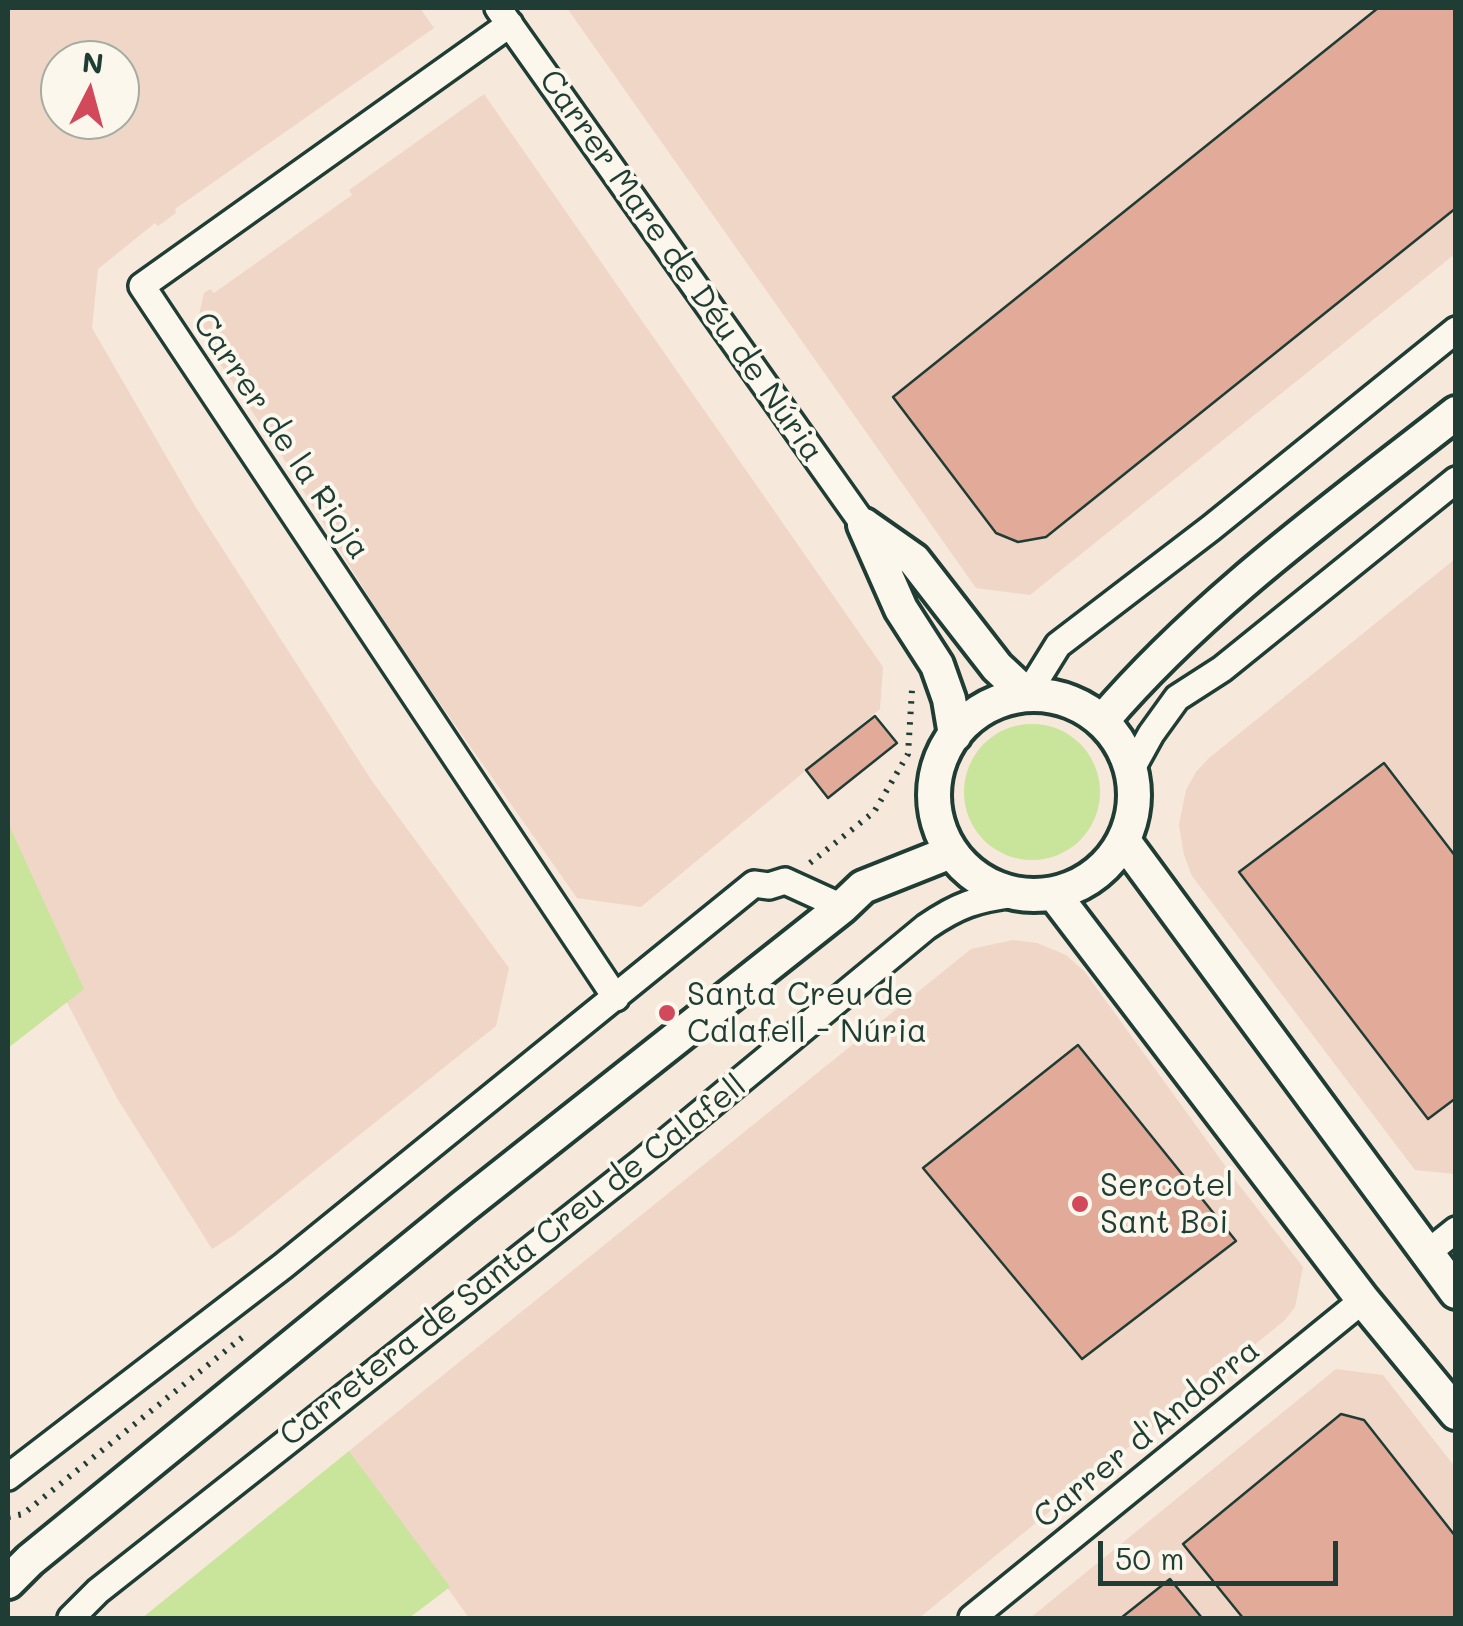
<!DOCTYPE html>
<html>
<head>
<meta charset="utf-8">
<style>
  body { margin:0 }
  #map { position:relative; width:1463px; height:1626px; overflow:hidden; background:#f6e8db; font-family:Mali,sans-serif }
  canvas { display:block }
  .frame { position:absolute; inset:0; border:10px solid #1f3d34; pointer-events:none }
  .north { position:absolute; left:40px; top:40px; width:100px; height:100px; box-sizing:border-box; background:#fbf7ec; border:2px solid #a3ada2; border-radius:50%; rotate:6deg; font-size:28px; font-weight:700; line-height:40px; text-align:center; color:#1f3d34 }
  .north::after { content:''; display:block; margin:auto; width:35px; height:45px; background:#d1495b; clip-path:polygon(50% 0,100% 100%,50% 72%,0 100%) }
  .scale { position:absolute; left:1098px; top:1541px; width:240px; height:45px; box-sizing:border-box; border:5px solid #1f3d34; border-top:0; padding-left:12px; font-size:30px; line-height:35px; white-space:nowrap; color:#1f3d34; -webkit-text-stroke:8px #fbf7ec; paint-order:stroke }
</style>
</head>
<body>
<div id="map">
<canvas width="1463" height="1626"></canvas>
<div class="frame"></div>
<div class="north">N</div>
<div class="scale">50 m</div>
</div>
<script>
const context = document.querySelector('canvas').getContext('2d');
context.lineJoin = 'round';
function fillPath(path, color) {
  context.fillStyle = color;
  context.fill(path, 'evenodd');
}
function stroke(path, color, width, dash) {
  context.strokeStyle = color;
  context.lineWidth = width;
  context.lineCap = dash ? 'butt' : 'round';
  context.setLineDash(dash || []);
  context.stroke(path);
}
function write(font, color, halo, rows, align = 'center') {
  context.font = font + ' Mali,sans-serif';
  context.lineWidth = 8;
  context.setLineDash([]);
  context.textBaseline = 'middle';
  context.strokeStyle = halo;
  context.fillStyle = color;
  for (const [text, x, y, turn = 0] of rows) {
    context.save();
    context.translate(x, y);
    context.rotate((+turn || 0) * Math.PI / 180);
    context.textAlign = isNaN(turn) ? turn : align;
    if (halo) context.strokeText(text, 0, 0);
    context.fillText(text, 0, 0);
    context.restore();
  }
}
fillPath(new Path2D(`
  M8 8H420L434 28 175 209 176 213 158 226 155 223 98 269 92 328 195 506 372 781 509 968 496 1026 234 1235 212 1249 117 1098 41 953 8 874ZM60 60H120V120H60Z
  M567 8H1455V254L1030 595 976 588Z
  M484 94 883 667 880 709 641 907 577 898 396 641 282 456 196 328 204 293 210 289 214 293 352 195 349 190Z
  M1455 559V1174L1415 1170 1192 876 1184 855 1179 825 1186 790 1196 772 1209 758Z
  M1013 940 1037 943 1066 955 1085 972 1239 1185 1303 1267 1295 1307 1285 1320 919 1618H469L349 1451 971 949Z
  M1336 1369 1383 1375 1455 1467V1618H1030Z`), '#f0d6c7');
fillPath(new Path2D(`
  M964 792a68 68 0 1 1 136 0a68 68 0 1 1-136 0Z
  M8 823 84 989 8 1048Z
  M349 1451 450 1587 409 1618H142Z`), '#c9e49b');
const building = new Path2D(`
  M1378 8H1456V208L1046 537 1018 542 996 533 893 397Z
  M875 716 897 743 828 798 806 770Z
  M1384 763 1456 857V1098L1428 1119 1239 872Z
  M1078 1045 1236 1241 1082 1359 923 1168Z
  M1341 1414 1364 1420 1456 1537V1618H1243L1183 1544Z
  M1170 1579 1202 1618H1121Z`);
fillPath(building, '#e2ab99');
stroke(building, '#1f3d34', 2.5);
const minor = new Path2D(`
  M498 8 864 525
  M510 24 142 286 616 998
  M1027 695 1058 645 1211 528 1456 330
  M1130 772 1151 734 1177 698 1222 669 1456 480
  M1426 1254 1456 1230
  M8 1477 283 1266 754 884 769 886 785 881 842 907
  M71 1618 98 1591 643 1161 926 927C958 905 976 899 1015 894
  M972 1618 1363 1300`);
const tertiary = new Path2D(`
  M864 525 914 560 997 667 1027 695
  M864 525 901 609 937 665 949 699 955 735
  M934 795a100 100 0 1 1 200 0a100 100 0 1 1-200 0Z
  M1103 720C1204 602 1334 509 1456 413
  M1124 841 1456 1292
  M1054 894 1363 1300 1456 1413
  M8 1582 30 1560 463 1207 842 907 863 887 951 852`);
stroke(minor, '#1f3d34', 32);
stroke(tertiary, '#1f3d34', 40);
stroke(new Path2D(`
  M810 863 874 812 908 754 912 690
  M8 1517 23 1514 244 1336`), '#1f3d34', 6, [2.5, 8]);
stroke(minor, '#fbf7ec', 25);
stroke(tertiary, '#fbf7ec', 32);
for (const [x, y, r, color] of [
  [667,1013,10,"#d1495b"],
  [1080,1204,10,"#d1495b"]
]) {
  const dot = new Path2D();
  dot.arc(x, y, r, 0, 2 * Math.PI);
  context.fillStyle = color;
  context.fill(dot);
  stroke(dot, '#fbf7ec', 4);
}
write('32px', '#1f3d34', '#fbf7ec', [
  ["Carrer Mare de Déu de Núria",681,266,55],
  ["Carrer de la Rioja",281,436,56],
  ["Carretera de Santa Creu de Calafell",513,1261,-38],
  ["Carrer d'Andorra",1147,1434,-39]
]);
write('32px', '#1f3d34', '#fbf7ec', [
  ["Santa Creu de",687,995],
  ["Calafell - Núria",687,1032],
  ["Sercotel",1100,1186],
  ["Sant Boi",1100,1223]
], 'left');
</script>
</body>
</html>
